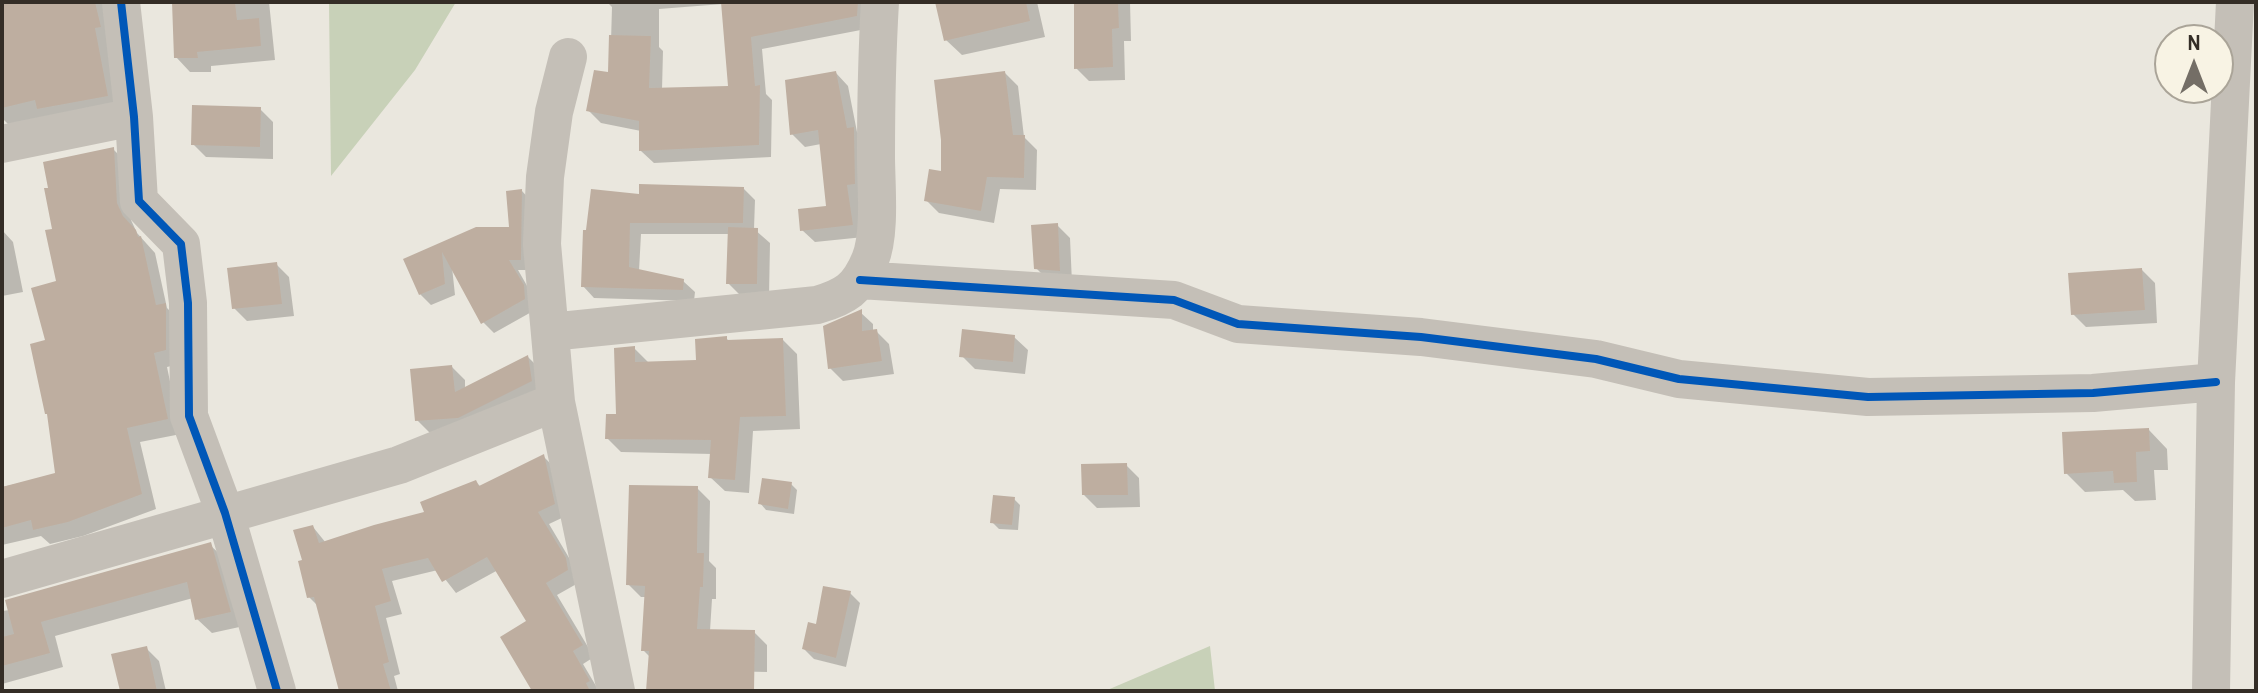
<!DOCTYPE html>
<html>
<head>
<meta charset="utf-8">
<style>
  body { margin:0 }
  #map { position:relative; width:2258px; height:693px; overflow:hidden; background:#eae7de; font-family:"Archivo Narrow",sans-serif }
  canvas { display:block }
  .frame { position:absolute; inset:0; border:4px solid #342d26; pointer-events:none }
  .north { position:absolute; left:2154px; top:24px; width:80px; height:80px; box-sizing:border-box; background:#f8f3e4; border:2px solid #aaa498; border-radius:50%; rotate:0deg; font-size:22px; font-weight:700; line-height:32px; text-align:center; color:#342d26 }
  .north::after { content:''; display:block; margin:auto; width:28px; height:36px; background:#746e66; clip-path:polygon(50% 0,100% 100%,50% 72%,0 100%) }
</style>
</head>
<body>
<div id="map">
<canvas width="2258" height="693"></canvas>
<div class="frame"></div>
<div class="north">N</div>
</div>
<script>
const context = document.querySelector('canvas').getContext('2d');
context.lineJoin = 'round';
function fillPath(path, color) {
  context.fillStyle = color;
  context.fill(path, 'evenodd');
}
function stroke(path, color, width, dash) {
  context.strokeStyle = color;
  context.lineWidth = width;
  context.lineCap = dash ? 'butt' : 'round';
  context.setLineDash(dash || []);
  context.stroke(path);
}
fillPath(new Path2D(`
  M329 2H456L415 70 331 176Z
  M1210 646 1215 691H1105Z`), '#c8d1b8');
fillPath(new Path2D(`
  M2 2H105L122 111 9 125 2 118Z
  M173 2H269L275 60 211 66V72H190L176 57Z
  M607 2H861L866 29 762 49 766 94 772 100 771 157 654 163 641 151V131L601 123 588 110 610 75 612 7ZM723 4 730 88 662 90 663 51 659 47V9Z
  M937 2H1037L1045 37 962 55 946 40Z
  M1076 2H1130L1131 41H1124L1125 80 1089 81 1076 68Z
  M836 73 848 86 857 132 866 141 864 237 815 242 802 230 828 207 821 144 805 147 792 134Z
  M1005 73 1018 86 1024 137 1037 150 1036 190 1000 189 994 223 939 213 926 200Z
  M260 109 273 122V159L206 157 193 144Z
  M113 149 128 164 131 220 137 233 155 253 167 308 180 321V364L167 367 181 434 140 442 156 509 83 536 50 544 41 536 2 545V487L57 475 48 342 59 282 54 230Z
  M744 189 755 200 754 229 770 243 769 297 741 296 728 283 729 234H641L639 271 683 281 695 292 694 301 594 298 583 286 641 196Z
  M522 191 533 203 532 270H518L534 298 535 310 494 333 483 322 452 267 455 295 431 305 420 294 405 260 511 229Z
  M1057 225 1070 238 1072 283 1049 281 1036 268Z
  M2 230 13 242 23 292 2 296Z
  M276 264 289 277 294 316 247 321 234 308Z
  M2142 270 2155 283 2157 323 2086 327 2073 314Z
  M860 312 873 324V331H876L889 344 894 374 843 381 830 368Z
  M1014 337 1028 350 1025 374 975 369 962 356Z
  M726 338 730 342 783 340 797 354 800 429 753 431 749 493 725 491 710 477 712 454 621 452 607 438 618 416 634 348 648 362H698Z
  M528 357 541 370 544 394 430 433 417 420 452 367 465 380V389Z
  M2149 430 2167 449 2168 470H2154L2156 500 2135 501 2123 490 2085 492 2066 473Z
  M544 457 556 469 566 516 549 524 578 573 580 582 557 595 594 657 583 664 599 691H529L533 688 529 622 498 570 456 593 438 570 392 581 402 614 386 618 400 674 394 676 398 691H341L318 606 309 597 304 562 313 527 326 543 427 514 476 482 481 487Z
  M1126 465 1139 478 1140 507 1097 508 1084 495Z
  M791 484 797 490 794 514 766 510 760 503Z
  M697 488 710 501 709 561 716 568V599H712L710 631 754 632 767 645V672L721 671 718 691H648L651 658 643 650 646 597H641L628 584Z
  M1014 499 1020 505 1018 530 999 529 992 522Z
  M210 545 225 559 244 626 212 633 197 619 193 598 55 636 63 667 2 684V611L10 610Z
  M850 593 860 603 846 667 814 659 804 649 817 627Z
  M146 648 159 661 166 691H122Z`), '#0003');
fillPath(new Path2D(`
  M2 2H95L101 27 95 28 108 96 37 109 35 100 2 108Z
  M172 2H235L237 20 259 18 261 46 197 52 198 58H174Z
  M721 2H858L857 16 751 37 755 86 760 85 759 145 639 151V121L586 111 594 70 608 72 609 35 651 36 649 88 728 86Z
  M935 2H1026L1030 21 944 41Z
  M1074 2H1118L1119 28 1112 29 1113 67 1074 69Z
  M836 71 847 128 854 127 855 184 847 185 853 225 800 231 798 209 826 206 818 130 790 135 785 80Z
  M1005 71 1013 135H1025L1024 178 987 177 981 211 924 201 929 169 941 171V140L934 80Z
  M192 105 261 107 260 147 191 145Z
  M114 147 117 203 123 216 136 230 138 237 141 236 156 305 166 303V350L154 353 168 419 127 428 142 494 68 522 33 530 31 520 2 528V487L55 473 47 414H45L30 344 45 340 31 288 56 281 45 230 52 229 44 188H48L43 162Z
  M639 184 744 187 743 223H630L629 267 684 279 683 290 581 287 583 230H586L591 189 639 194Z
  M522 189 521 260H509L524 285 525 299 481 324 442 252 445 284 419 295 403 259 476 227H509L506 191Z
  M1058 223 1060 271 1034 269 1031 225Z
  M728 227 758 228 757 284H726Z
  M277 262 282 304 232 309 227 268Z
  M2142 268 2145 310 2071 315 2068 273Z
  M862 309V331L877 329 882 361 828 369 823 326Z
  M962 329 1015 335 1013 362 959 357Z
  M727 336V340L783 338 786 416 740 417 735 480 708 478 711 440 605 439 606 414H616L614 348 635 346V362L696 360 695 339Z
  M528 355 532 381 458 418 415 421 410 369 452 365 455 392Z
  M2149 428 2150 451 2136 452 2137 482 2114 483 2113 471 2064 474 2062 432Z
  M544 454 555 504 538 512 566 558 568 570 546 583 583 645 573 651 590 681 586 683 590 691H532L500 637 526 621 487 557 442 582 428 558 382 569 391 601 375 606 389 662 383 664 391 691H339L314 597 307 598 298 561 302 560 293 530 313 525 319 543 374 525 424 512 420 502 476 480 479 486Z
  M1127 463 1128 495H1082L1081 464Z
  M762 478 792 482 788 509 758 504Z
  M629 485 698 486 697 553H704L703 587H700L697 629 755 630 754 691H646L649 651H641L645 586 626 585Z
  M993 495 1015 497 1012 525 990 523Z
  M211 542 231 612 195 620 187 582 41 622 50 653 2 666V637L14 634 5 600Z
  M823 586 851 591 836 658 802 649 808 622 816 624Z
  M147 646 157 691H120L111 654Z`), '#beaea0');
stroke(new Path2D(`
  M121 2 134 117 139 201 181 244 188 303 189 416 225 513 277 691
  M568 57 554 112 545 177 542 244 556 402 616 691
  M2 144 134 117
  M860 280 1174 300 1238 324 1421 337 1596 359 1679 379 1868 397 2093 393 2216 382
  M550 332 817 305C845 297 858 289 870 260 881 233 876 185 876 156 876 104 877 53 880 2
  M2 579 399 465 556 402
  M2211 691 2216 382 2235 2`), '#c4bfb7', 38);
stroke(new Path2D(`
  M121 2 134 117 139 201 181 244 188 303 189 416 225 513 277 691
  M860 280 1174 300 1238 324 1421 337 1596 359 1679 379 1868 397 2093 393 2216 382`), '#0057b8', 8);
</script>
</body>
</html>
